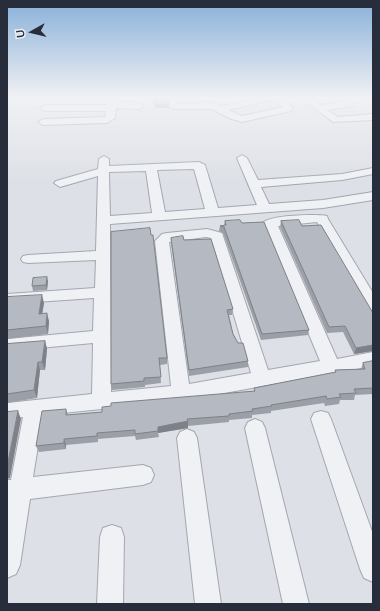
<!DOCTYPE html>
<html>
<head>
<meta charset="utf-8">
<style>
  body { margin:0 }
  #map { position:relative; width:380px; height:611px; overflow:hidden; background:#dde0e6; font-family:Mulish,sans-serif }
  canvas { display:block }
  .frame { position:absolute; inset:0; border:8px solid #282d3b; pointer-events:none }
  .north { position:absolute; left:12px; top:12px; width:40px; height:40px; -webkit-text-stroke:3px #eceff3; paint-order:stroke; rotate:262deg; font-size:11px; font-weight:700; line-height:16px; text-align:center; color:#282d3b }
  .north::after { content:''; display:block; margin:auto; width:14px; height:18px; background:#282d3b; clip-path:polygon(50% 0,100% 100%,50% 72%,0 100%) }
</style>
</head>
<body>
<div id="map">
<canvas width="380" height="611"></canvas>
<div class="frame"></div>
<div class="north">U</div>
</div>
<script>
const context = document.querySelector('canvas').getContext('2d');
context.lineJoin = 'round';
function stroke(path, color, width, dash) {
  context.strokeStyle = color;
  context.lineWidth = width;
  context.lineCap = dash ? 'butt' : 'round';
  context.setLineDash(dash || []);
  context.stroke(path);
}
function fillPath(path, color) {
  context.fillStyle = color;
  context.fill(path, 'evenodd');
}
const street = new Path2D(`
  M108 98H116V102L140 103 144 106 140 109 116 108 115 118 107 123 43 125 38 122 43 119 105 117 106 111H45L40 108 45 105H107Z
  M167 98H175L177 104C189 104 203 102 214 103 218 104 220 106 223 106 242 103 281 87 293 109L291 111 242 122 229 118 212 109H173L169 106ZM272 100 283 107 242 116 228 110Z
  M301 98H311L321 105 342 102 338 98H348L354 104 353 106 327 110 338 117 373 114V120L333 122Z
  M242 155 247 158 258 180 342 174 373 168V174L342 180 261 187 269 204 323 200 373 192V200L323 208 110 224 111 392 171 386 155 241 162 234 167 233 207 229 222 233 268 370 320 361 263 223C269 215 317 214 327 216L328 219 373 293V311L367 310 317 222 278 226 337 359 373 352V366L339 372 332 375 328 374 181 401 43 415 33 477 143 465 151 468 154 475 151 482 143 485 30 499 20 565 16 574 7 578V480H11L23 417 7 419V403L92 394 93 343 7 351V339L93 331 94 298 7 304V294L95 288 96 260 28 263 23 262 21 259 23 256 28 255 96 251 98 176 60 187 54 183 56 181 98 169 99 159 104 156 109 159V166L199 162 205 165 218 208 257 205 237 158ZM194 169 205 209 165 212 157 170ZM146 171 152 213 110 216 109 172ZM206 237 211 238 251 373 189 384 169 242Z
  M321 411 328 413 331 419 373 534V582L364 578 360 569 311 419 314 413Z
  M255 419 262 422 265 428 309 604H283L245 428 248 422Z
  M187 429 194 432 197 438 221 604H195L177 438 180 432Z
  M112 525 121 528 124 537 123 604H97L100 537 103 528Z`);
stroke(street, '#a3a7af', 2);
fillPath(street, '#eff1f4');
fillPath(new Path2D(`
  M154 98 169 104V108H155Z
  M225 221 242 223 309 330 308 335 261 340 223 233 219 231 220 226 224 225Z
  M281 221 302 226 373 313V351L354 354 343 332 327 333 280 227Z
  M111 232 167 358V364L160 365 161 383 145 385V387L112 390 111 384Z
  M171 238 184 240 233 309 232 315H229L233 334 248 361V367L189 376 171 243Z
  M48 281 47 290 33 291 32 286Z
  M7 297 44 303 42 313 49 321 48 334 7 339Z
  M45 341 47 349 45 370H40L37 398 7 403V344Z
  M373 361V394L355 395 354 400H340L339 404 325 406 324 403 271 411V413L252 415V418L229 420V422L188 426V428L158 433 159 437 136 440 135 436 98 439V442L66 445V449L39 452 36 446 66 409 68 415 102 412 254 391V388L335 372V370L361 369 363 363Z`), '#9b9fa7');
fillPath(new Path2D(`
  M47 277 48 281 47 290 46 285Z
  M42 295 44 303 41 322 39 314Z
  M47 313 49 321 48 334 46 326Z
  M45 341 47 349 45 370 42 362Z
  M373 345V351L354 354 356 348Z
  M38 362 40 370 37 398 34 390Z
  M18 411 21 419 10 478 7 479V467Z
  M188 421V428L158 433V427Z
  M64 439 66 445V449L64 443Z`), '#7e8288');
const building = new Path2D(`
  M154 98H167L169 104 155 105Z
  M240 220 242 223 264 222 309 330 262 334 224 227 220 226 226 225 225 221Z
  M299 220 302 226 321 225 373 313V345L356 348 345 326 329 327 281 221Z
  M150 228 151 235H153L167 358H159L161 377 144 378V381L111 384V232Z
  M183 236 184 240 211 239 233 309 227 310 233 334 238 343H243L248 361 189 370 171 238Z
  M47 277 46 285 32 286 33 278Z
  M42 295 39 314 47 313 46 326 7 330V297Z
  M45 341 42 362H38L34 390 7 394V344Z
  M373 361V388L354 389 356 393 339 394 341 397 327 399 326 396 271 405 272 406 252 409 253 411 229 414V416L187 419 188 421 158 427V431L135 434V430L97 433V436L64 439V443L36 446 42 411 66 409V415L102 412V407L111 406V403L255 391 254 388 336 372 335 370 365 369 363 363Z
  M18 411 7 467V412Z`);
fillPath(building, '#b4b9c2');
stroke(building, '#7e8288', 1);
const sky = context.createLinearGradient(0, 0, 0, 184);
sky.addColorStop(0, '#89b0d9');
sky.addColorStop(0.53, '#f0f1f4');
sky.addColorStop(1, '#f0f1f400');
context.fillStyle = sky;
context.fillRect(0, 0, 380, 184);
</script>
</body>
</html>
